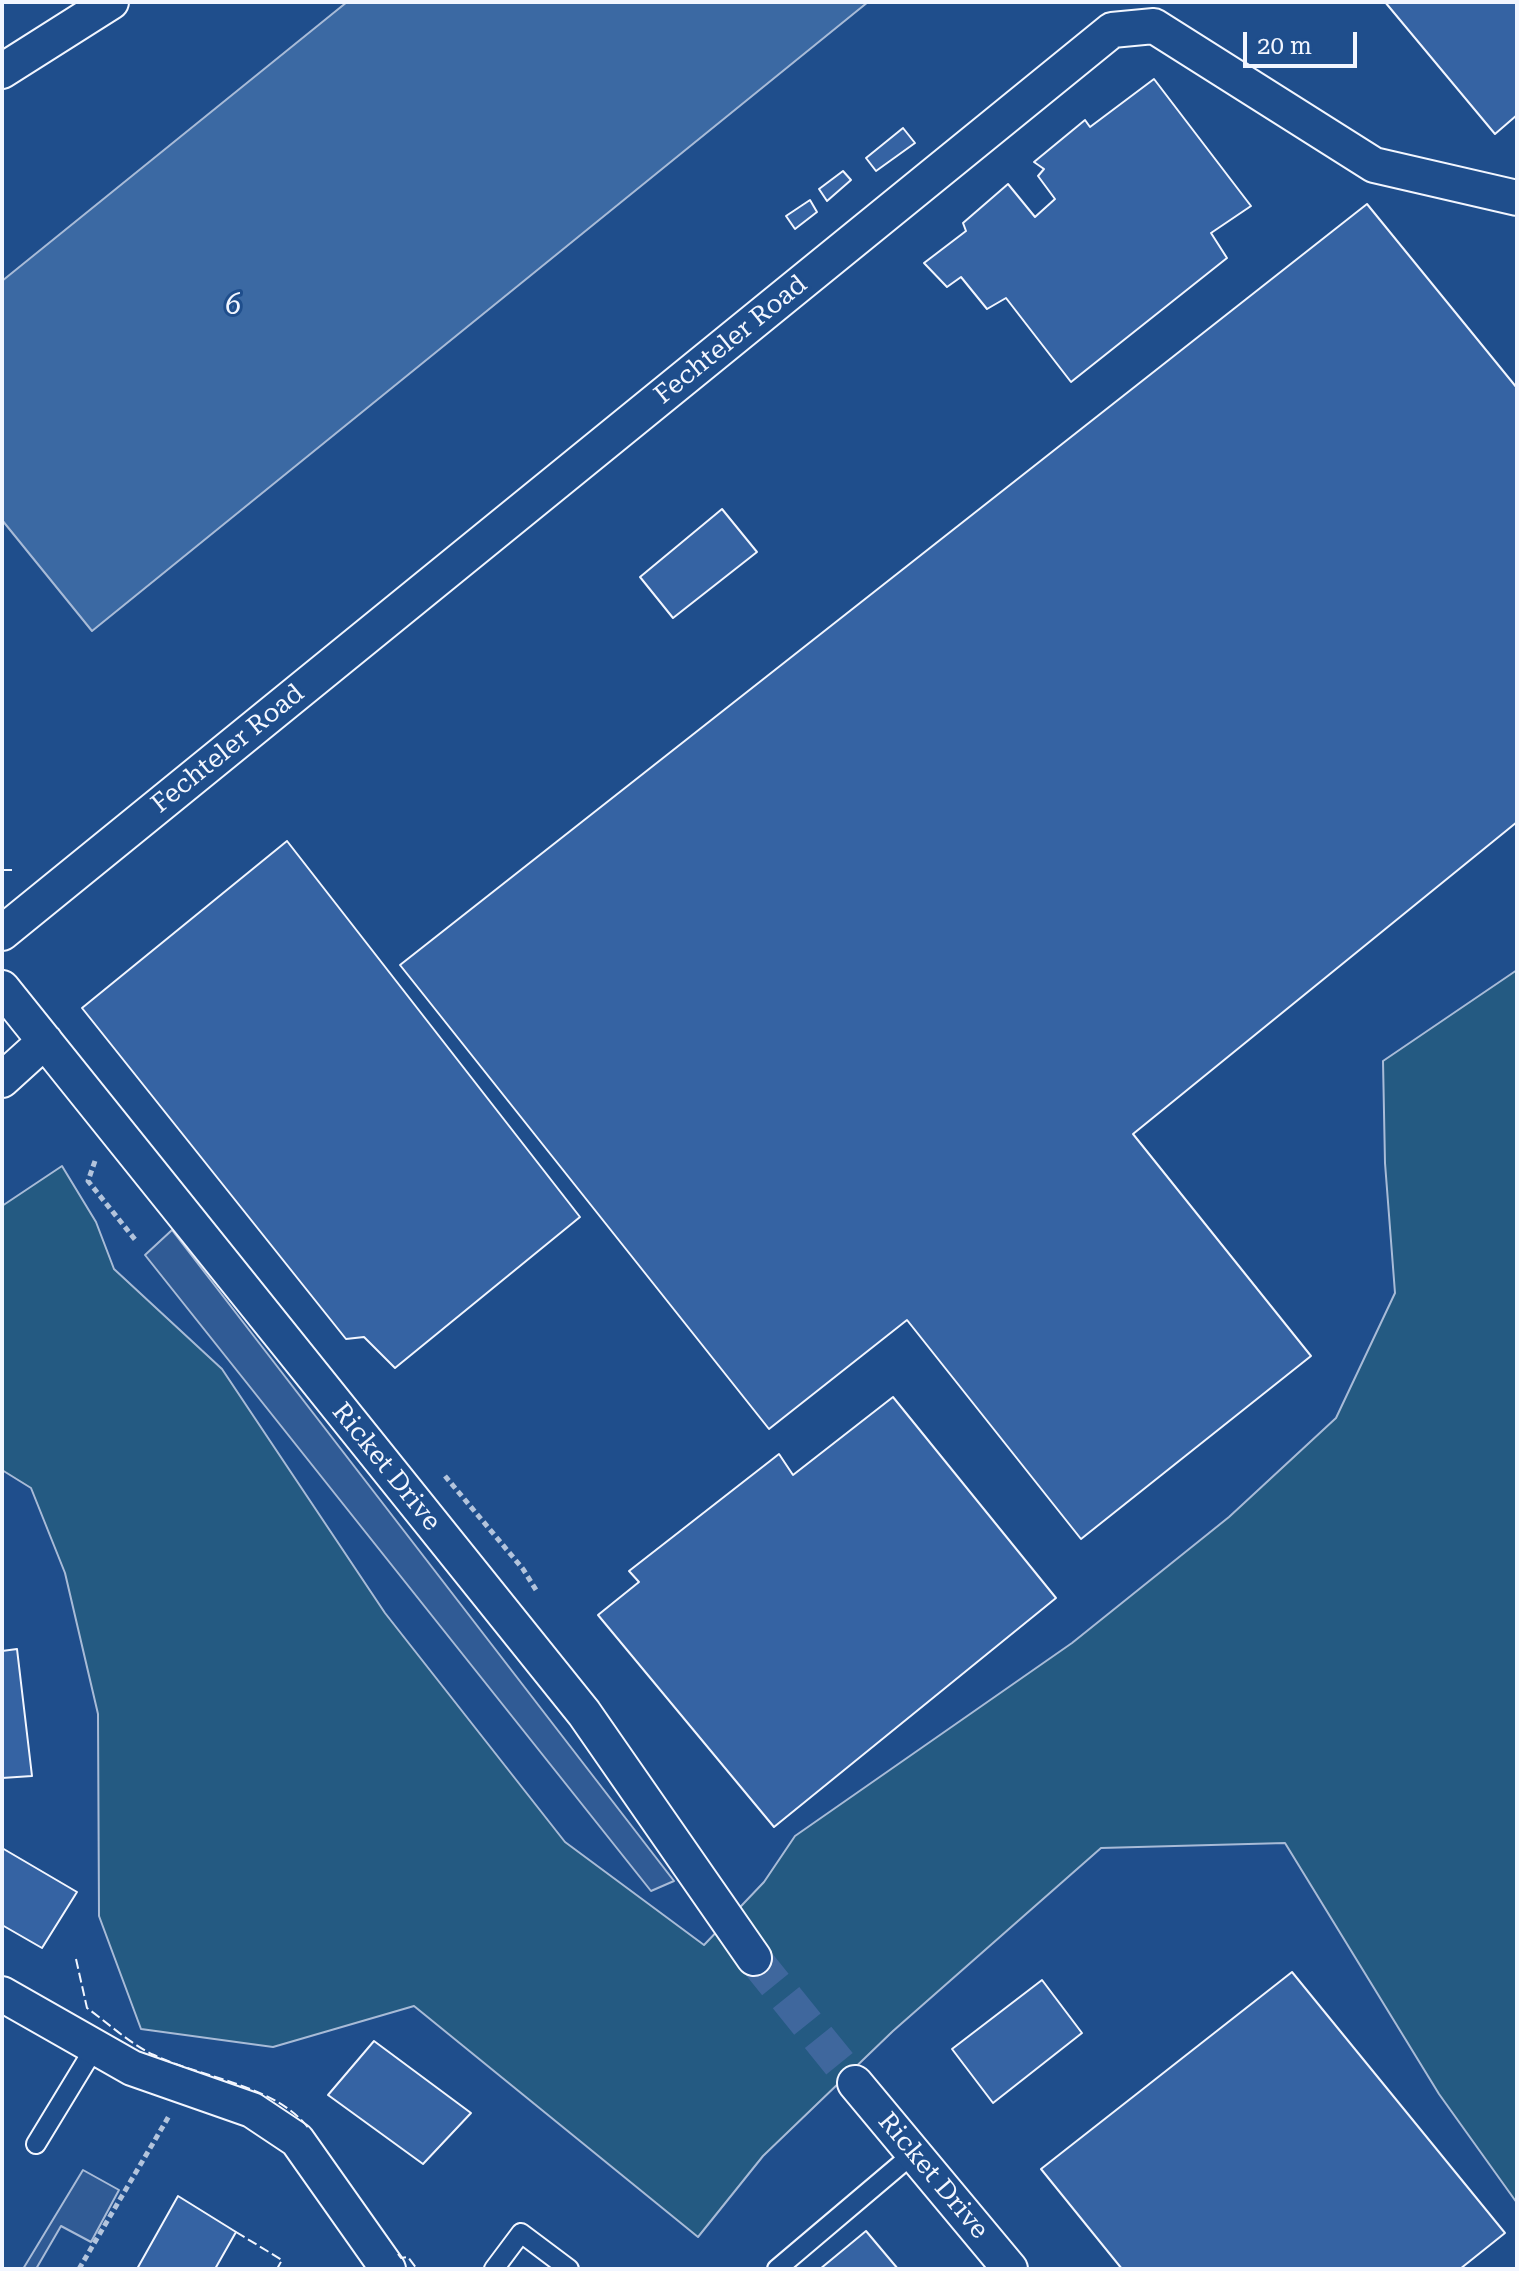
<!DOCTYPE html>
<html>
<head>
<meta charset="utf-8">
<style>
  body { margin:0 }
  #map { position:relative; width:1519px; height:2271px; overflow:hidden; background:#1f4e8c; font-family:"Roboto Serif",serif }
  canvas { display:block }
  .frame { position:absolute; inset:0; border:4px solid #f2f6ff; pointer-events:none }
  .scale { position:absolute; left:1243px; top:32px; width:114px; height:36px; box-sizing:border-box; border:4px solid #f2f6ff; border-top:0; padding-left:10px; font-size:24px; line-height:28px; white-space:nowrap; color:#f2f6ff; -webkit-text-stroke:6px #1f4e8c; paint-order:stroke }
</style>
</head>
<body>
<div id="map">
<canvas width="1519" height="2271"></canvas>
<div class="frame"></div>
<div class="scale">20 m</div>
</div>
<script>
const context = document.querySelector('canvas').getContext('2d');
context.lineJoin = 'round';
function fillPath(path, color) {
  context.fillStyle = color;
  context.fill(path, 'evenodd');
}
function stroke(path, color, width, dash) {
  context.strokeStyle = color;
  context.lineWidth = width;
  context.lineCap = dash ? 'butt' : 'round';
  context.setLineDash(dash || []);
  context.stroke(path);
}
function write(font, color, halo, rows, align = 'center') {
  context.font = font + ' "Roboto Serif",serif';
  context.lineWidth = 6;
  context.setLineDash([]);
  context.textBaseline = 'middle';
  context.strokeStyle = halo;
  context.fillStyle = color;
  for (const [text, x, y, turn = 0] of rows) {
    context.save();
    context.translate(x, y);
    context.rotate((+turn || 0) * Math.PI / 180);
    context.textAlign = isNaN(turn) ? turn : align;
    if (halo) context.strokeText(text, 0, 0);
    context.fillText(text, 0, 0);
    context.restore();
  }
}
const green = new Path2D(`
  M1517 970V2203L1439 2094 1285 1843 1101 1848 893 2031 763 2156 698 2237 414 2006 273 2047 141 2029 99 1916 98 1714 65 1573 31 1488 2 1470V1206L62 1166 96 1222 114 1269 222 1369 385 1613 565 1842 704 1945 764 1882 795 1836 1072 1643 1229 1517 1336 1418 1395 1293 1385 1163 1383 1061Z`);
fillPath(green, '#245a82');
stroke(green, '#a8bbd7', 2);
const parking = new Path2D(`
  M172 1230 674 1881 651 1891 145 1255Z
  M83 2170 119 2190 91 2242 61 2226 36 2269H23Z`);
fillPath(parking, '#305b95');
stroke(parking, '#a8bbd7', 2);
const water = new Path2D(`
  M347 2H868L92 631 2 520V281Z`);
fillPath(water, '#3b69a3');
stroke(water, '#a8bbd7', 2);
const building = new Path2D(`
  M1385 2H1517V115L1495 134Z
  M1154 79 1251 206 1211 233 1227 258 1071 382 1006 298 987 309 961 277 947 287 924 263 966 231 963 223 1008 184 1035 217 1055 199 1038 176 1044 169 1034 162 1085 120 1090 127Z
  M903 128 915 143 876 171 866 158Z
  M843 171 851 180 827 201 819 189Z
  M810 200 817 212 795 229 786 216Z
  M1367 204 1517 388V822L1133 1134 1311 1356 1081 1539 907 1320 769 1429 400 965Z
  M722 509 757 552 673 618 640 577Z
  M287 841 580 1217 395 1368 364 1337 346 1339 82 1008Z
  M893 1397 1056 1598 774 1827 598 1615 639 1582 629 1571 779 1454 793 1475Z
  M17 1649 32 1776 2 1778V1651Z
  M2 1848 77 1892 42 1948 2 1925Z
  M1292 1972 1505 2233 1460 2269H1122L1041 2169Z
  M1042 1980 1082 2033 993 2103 952 2049Z
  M374 2041 471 2113 423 2164 328 2095Z
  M178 2196 236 2232 215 2269H137Z
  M866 2231 898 2269H820Z`);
fillPath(building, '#3563a3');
stroke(building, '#f2f6ff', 2);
stroke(new Path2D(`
  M754 1958 855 2083`), '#3f679d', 34, [34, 17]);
const service = new Path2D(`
  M36 2144 95 2047
  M494 2269 521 2233 569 2269
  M777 2269 914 2153`);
const minor = new Path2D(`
  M2 71 111 2
  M2 933 1112 30 1154 26 1374 165 1517 198
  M2 988 584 1713 754 1958
  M2 1080 45 1041
  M2 1994 132 2068 252 2110 297 2140 388 2269
  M855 2083 1010 2269`);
stroke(service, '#f2f6ff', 22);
stroke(minor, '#f2f6ff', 38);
stroke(new Path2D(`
  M95 1161 88 1181 137 1242
  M445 1476 523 1569 536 1590
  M79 2269 169 2116`), '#b3c4dc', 5, [6, 4]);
stroke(service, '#1f4e8c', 18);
stroke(minor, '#1f4e8c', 34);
stroke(new Path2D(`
  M2 870H14
  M76 1959 87 2008C108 2023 130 2044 154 2055 202 2078 277 2085 310 2130
  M236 2232 282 2260 277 2269
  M398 2254 401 2258 408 2257 417 2269`), '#f2f6ff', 2, [10, 4]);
write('26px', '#f2f6ff', '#1f4e8c', [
  ["Fechteler Road",731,340,-39],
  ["Fechteler Road",228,749,-39],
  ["Ricket Drive",386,1467,51],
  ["Ricket Drive",933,2176,50]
]);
write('italic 28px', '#f2f6ff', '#1f4e8c', [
  ["6",233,306]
]);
</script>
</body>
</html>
